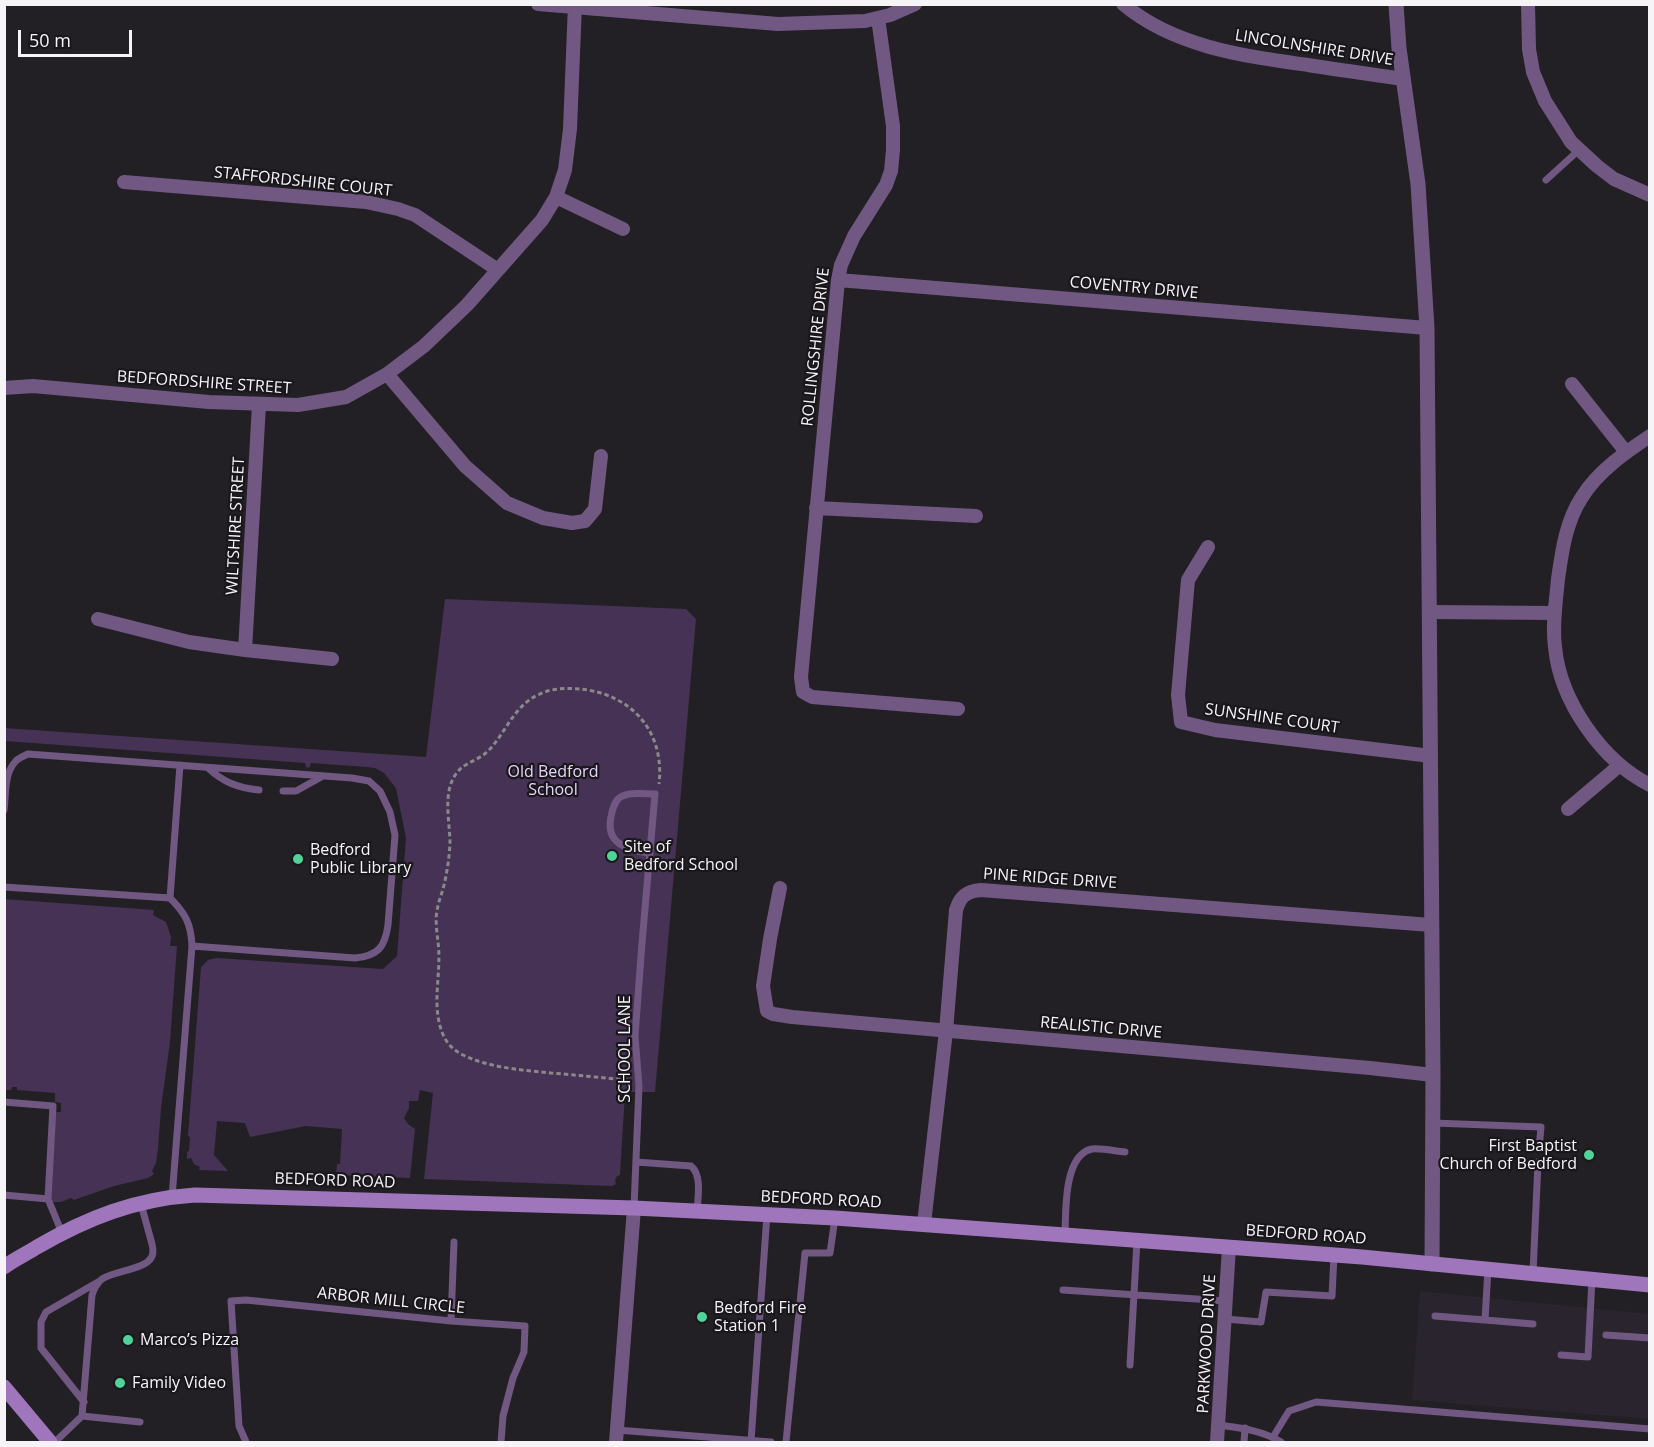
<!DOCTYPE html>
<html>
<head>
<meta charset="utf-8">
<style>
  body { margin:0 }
  #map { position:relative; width:1654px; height:1447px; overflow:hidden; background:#222024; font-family:"Open Sans",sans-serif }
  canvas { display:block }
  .frame { position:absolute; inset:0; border:6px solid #f6f4f7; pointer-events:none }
  .scale { position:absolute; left:18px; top:30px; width:114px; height:27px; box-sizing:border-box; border:3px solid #f6f4f7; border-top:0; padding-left:8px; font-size:18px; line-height:21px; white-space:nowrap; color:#f6f4f7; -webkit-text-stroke:4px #19171b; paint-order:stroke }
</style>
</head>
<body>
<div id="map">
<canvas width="1654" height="1447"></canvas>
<div class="frame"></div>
<div class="scale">50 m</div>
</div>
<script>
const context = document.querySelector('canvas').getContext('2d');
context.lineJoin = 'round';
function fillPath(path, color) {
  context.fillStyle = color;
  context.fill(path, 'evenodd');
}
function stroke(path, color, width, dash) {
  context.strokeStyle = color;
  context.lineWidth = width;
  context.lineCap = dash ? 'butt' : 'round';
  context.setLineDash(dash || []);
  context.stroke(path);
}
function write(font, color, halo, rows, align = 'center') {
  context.font = font + ' "Open Sans",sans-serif';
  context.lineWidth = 4.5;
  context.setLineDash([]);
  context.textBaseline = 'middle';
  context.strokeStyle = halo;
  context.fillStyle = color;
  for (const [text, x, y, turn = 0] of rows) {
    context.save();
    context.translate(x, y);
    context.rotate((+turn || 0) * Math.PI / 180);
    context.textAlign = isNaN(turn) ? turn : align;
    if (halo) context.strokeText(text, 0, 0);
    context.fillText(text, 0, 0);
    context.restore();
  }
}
fillPath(new Path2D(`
  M1420 1291 1649 1314V1419L1412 1400Z`), '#2a242e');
fillPath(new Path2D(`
  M445 599 686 609 696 619 655 1092H625L620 1175 617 1176 615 1180 616 1184 612 1186 424 1179 433 1093 420 1090 418 1101H409V1108L404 1118 408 1124 415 1129 410 1178 336 1175 337 1164H340L342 1129 306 1126 250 1137 245 1123 217 1121 214 1155 228 1171 199 1170 200 1167 194 1164 191 1158 187 1159V1152L189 1151 190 1137 188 1136 201 967 208 960 216 958 383 969 397 956 406 838 396 788 384 773 375 768 367 767 311 763 309 768 306 767 305 763 5 741 4 728 426 757Z
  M4 899 154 910 153 915 166 922 171 937 170 946H177L170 1042 161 1108 158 1149 156 1163 152 1171 154 1174 148 1178 114 1186 74 1200 71 1198 61 1202H53L50 1196 55 1112H61V1103L55 1102V1093L17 1090V1087H12L11 1090H5Z`), '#463255');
stroke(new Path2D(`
  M628 1080C603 1078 577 1075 551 1073 522 1070 490 1068 463 1055 453 1050 446 1043 442 1032 431 1003 442 972 438 942 437 932 435 921 437 911 438 903 441 896 443 889 447 874 449 859 450 844 450 823 443 796 454 777 463 761 478 762 489 750 507 731 514 705 540 694 552 688 567 688 580 689 632 694 665 732 659 784`), '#8a888b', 3, [4.5, 3]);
stroke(new Path2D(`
  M1546 180 1579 150
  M208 768C223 782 238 788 259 790
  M283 791H296L323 776
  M4 810C6 795 4 774 15 762 18 758 24 756 28 754L352 778 369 781 380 791 390 812 395 835 388 925C385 947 378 956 355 958L192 946
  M4 887 170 898C186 914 191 924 192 946L172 1197
  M170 898 180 765
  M4 1102 53 1106 48 1199
  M1433 1123 1541 1127 1539 1149
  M636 1162 691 1166C702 1175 698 1197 697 1210
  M4 1195 48 1199 62 1233
  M634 1208 639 1086 635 1036 642 943 655 794C644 794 627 791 618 799 614 804 612 811 611 817 605 844 628 850 649 853
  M1065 1235C1066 1213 1063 1155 1092 1149 1101 1148 1115 1151 1125 1152
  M1533 1273 1538 1162
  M1063 1290 1226 1301
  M1435 1316 1485 1320 1488 1269
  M1225 1319 1261 1322 1266 1292 1332 1296 1334 1255
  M1485 1320 1533 1324
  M451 1321 454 1242
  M1606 1335 1650 1338
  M1561 1355 1588 1357 1592 1279
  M1130 1365 1137 1241
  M84 1402 41 1348V1322L46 1312 98 1282
  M82 1416 140 1422
  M1218 1425C1240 1428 1262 1430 1281 1442
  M617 1430 771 1442
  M1273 1437 1289 1411 1316 1402 1650 1429
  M751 1441 767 1214
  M55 1442 82 1416 92 1295C94 1289 97 1283 102 1279 114 1271 145 1269 151 1258 154 1254 153 1248 152 1244L141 1204
  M246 1442 239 1426 231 1301 246 1300 451 1321 525 1326 524 1352 513 1378 503 1416 501 1442
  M786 1442 805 1253H830L835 1218
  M1244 1442 1245 1428`), '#715883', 7);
stroke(new Path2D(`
  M538 4 778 24 865 21 890 15 915 4
  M1123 4C1174 47 1244 56 1308 65 1339 70 1371 74 1403 79
  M1528 4 1529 49 1533 72 1545 101 1571 142 1597 166 1614 179 1650 195
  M878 18 893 126V150L891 171 886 185 854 236 841 265 838 280 801 677 803 692 812 697 958 709
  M124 182 366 202 398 209 415 215 498 270
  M556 197 623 229
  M838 280 1427 328
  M387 374 465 466 507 503 543 518 572 523 585 521 595 509 601 456
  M1572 384 1626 452
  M4 388 33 386 209 402 298 405 346 397 387 374 424 346 467 305 542 220 556 197 565 170 570 129 575 4
  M1650 436C1626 452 1598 471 1582 497 1566 521 1562 551 1558 579 1556 602 1552 625 1555 647 1560 701 1602 761 1650 785
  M816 508 976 516
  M1208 547 1188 580 1178 695 1181 722 1215 730 1431 756
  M1430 612 1554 613
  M98 619 189 642 245 650 332 659
  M245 650 259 405
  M1568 809 1620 765
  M780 888 770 939 763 986 767 1011 773 1014 792 1017 1370 1068 1433 1075
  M924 1224 946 1031 956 910C960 897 966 891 981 890L1431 925
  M616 1442 634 1208
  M1217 1442 1229 1247`), '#715883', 14);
stroke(new Path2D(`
  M1396 4 1399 48 1418 184 1427 328 1433 1075 1432 1264`), '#715883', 15);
stroke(new Path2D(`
  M4 1267C15 1259 26 1254 37 1247 87 1218 135 1199 195 1195L634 1208 835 1218 1362 1257 1650 1285
  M4 1387 50 1442`), '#9f76bb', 15);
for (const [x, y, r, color] of [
  [612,856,6,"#50d398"],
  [298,859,6,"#50d398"],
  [1589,1155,6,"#50d398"],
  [702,1317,6,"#50d398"],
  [128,1340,6,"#50d398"],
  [120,1383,6,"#50d398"]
]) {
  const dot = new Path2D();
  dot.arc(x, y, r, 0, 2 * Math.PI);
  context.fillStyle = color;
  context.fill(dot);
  stroke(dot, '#19171b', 2);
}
write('16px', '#f6f4f7', '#19171b', [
  ["LINCOLNSHIRE DRIVE",1314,48,9],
  ["STAFFORDSHIRE COURT",303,182,6],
  ["COVENTRY DRIVE",1134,288,5],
  ["ROLLINGSHIRE DRIVE",816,347,-84],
  ["BEDFORDSHIRE STREET",204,383,4],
  ["WILTSHIRE STREET",236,526,-87],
  ["SUNSHINE COURT",1272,719,8],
  ["PINE RIDGE DRIVE",1050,879,4],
  ["REALISTIC DRIVE",1101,1028,5],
  ["SCHOOL LANE",625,1049,-90],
  ["BEDFORD ROAD",335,1181,2],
  ["BEDFORD ROAD",821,1200,3],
  ["BEDFORD ROAD",1306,1235,4],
  ["ARBOR MILL CIRCLE",391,1301,6],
  ["PARKWOOD DRIVE",1207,1344,-87]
]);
write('16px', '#e7d3f7', '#19171b', [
  ["Old Bedford",553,772],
  ["School",553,790]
]);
write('16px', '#f6f4f7', '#19171b', [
  ["Site of",624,847],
  ["Bedford School",624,865],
  ["Bedford",310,850],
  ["Public Library",310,868],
  ["First Baptist",1577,1146,"right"],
  ["Church of Bedford",1577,1164,"right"],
  ["Bedford Fire",714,1308],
  ["Station 1",714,1326],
  ["Marco’s Pizza",140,1340],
  ["Family Video",132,1383]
], 'left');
</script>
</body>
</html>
